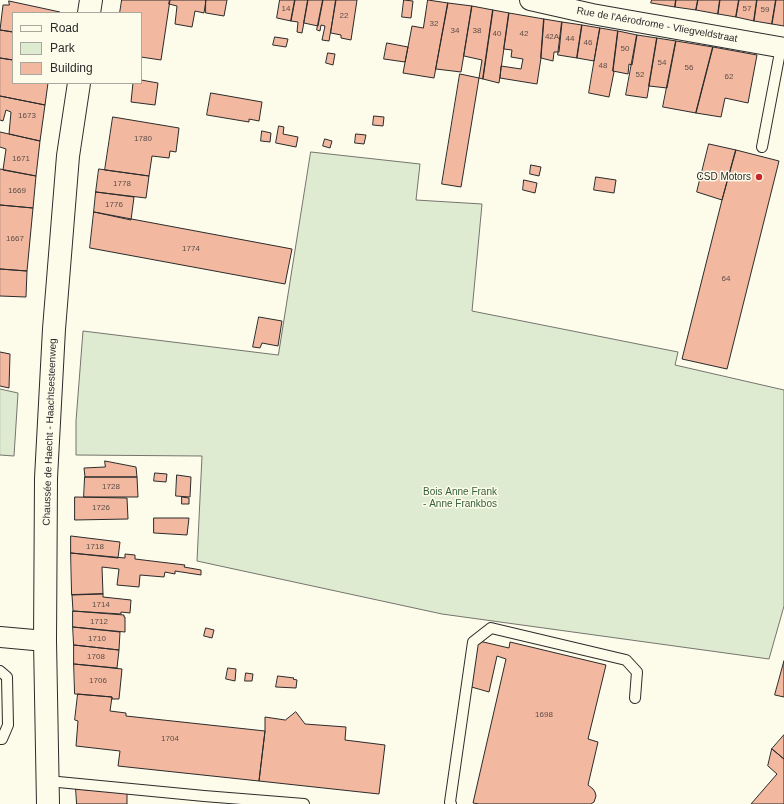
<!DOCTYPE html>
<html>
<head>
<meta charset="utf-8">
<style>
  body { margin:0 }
  #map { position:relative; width:784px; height:804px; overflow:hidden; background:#fdfbea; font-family:Arial,sans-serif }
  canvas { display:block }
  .legend { position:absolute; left:12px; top:12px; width:130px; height:72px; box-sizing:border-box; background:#fdfbea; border:1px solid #a9a89e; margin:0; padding:5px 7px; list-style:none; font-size:12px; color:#2b2b2b }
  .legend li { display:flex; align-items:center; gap:8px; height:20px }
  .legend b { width:20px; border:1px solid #a9a89e }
</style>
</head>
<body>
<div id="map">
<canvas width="784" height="804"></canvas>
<ul class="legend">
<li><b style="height:5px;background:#fdfbea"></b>Road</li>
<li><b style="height:11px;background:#deebd1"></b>Park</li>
<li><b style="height:11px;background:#f2b8a0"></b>Building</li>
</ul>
</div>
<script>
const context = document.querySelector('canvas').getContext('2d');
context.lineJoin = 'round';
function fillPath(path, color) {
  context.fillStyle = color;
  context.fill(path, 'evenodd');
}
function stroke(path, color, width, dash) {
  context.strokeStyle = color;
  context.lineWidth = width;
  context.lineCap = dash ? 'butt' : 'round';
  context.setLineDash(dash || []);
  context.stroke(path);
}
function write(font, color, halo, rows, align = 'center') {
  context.font = font + ' Arial,sans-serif';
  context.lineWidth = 3;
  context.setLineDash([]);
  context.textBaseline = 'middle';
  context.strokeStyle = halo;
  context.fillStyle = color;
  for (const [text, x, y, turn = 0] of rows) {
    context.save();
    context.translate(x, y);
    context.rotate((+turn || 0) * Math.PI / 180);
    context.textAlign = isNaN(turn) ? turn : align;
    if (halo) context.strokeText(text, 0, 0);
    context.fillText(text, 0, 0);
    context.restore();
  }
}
const green = new Path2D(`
  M311 152 420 164 416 200 482 204 472 311 678 352 675 365 784 390V606L769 659 442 614 197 561 202 456 76 455V421L83 331 278 355Z
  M0 389 18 393 14 456 0 455Z`);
fillPath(green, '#deebd1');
stroke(green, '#74746e', 1);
const building = new Path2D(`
  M122 0H170L161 60 141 57V13H120Z
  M170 0H206L204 13 195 11 192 27 175 24 177 6 169 4Z
  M206 0H227L224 16 206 13Z
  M280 0H295L291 21 277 18Z
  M295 0H308L302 33 297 32 298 22 291 21Z
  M308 0H323L318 26 304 23Z
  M323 0H336L329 41 322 40 325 26 321 25 320 31 317 30Z
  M336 0H357L351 40 341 38V35L331 33Z
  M404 0 413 1 411 18 402 17Z
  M428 0 448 3 434 78 403 73 412 26 423 28Z
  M652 0H676L675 7 651 3Z
  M676 0H698L696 10 675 7Z
  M698 0H720L718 14 696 10Z
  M720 0H739L736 17 718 14Z
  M739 0H757L754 21 736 17Z
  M757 0H776L772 24 754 21Z
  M776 0H784V26L772 24Z
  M9 1 60 12V13H13V32L0 30 3 5H9Z
  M448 3 472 6 461 72 436 69Z
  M472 6 493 10 483 79 479 78 482 60 464 56Z
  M493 10 509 13 499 83 483 79Z
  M509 13 544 19 541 58 537 84 500 78 501 66 521 69 523 59 511 57 512 50 504 49Z
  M544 19 562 22 559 52H554L553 61 541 58Z
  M562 22 582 25 577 58 558 55Z
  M582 25 600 28 594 61 577 58Z
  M600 28 618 31 613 71 614 72 609 97 589 93Z
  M0 30 13 32V60L0 58Z
  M618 31 637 35 632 65 629 64 628 74 613 71Z
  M637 35 657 38 647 98 626 95Z
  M275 37 288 39 286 47 273 45Z
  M657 38 676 41 667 88 649 86Z
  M676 41 713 47 696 113 663 107Z
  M387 43 408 47 405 62 384 59Z
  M713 47 757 55 748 103 725 98 721 117 696 113Z
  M328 53 335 54 333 65 326 63Z
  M0 58 13 60V83H48L45 105 0 96Z
  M460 74 479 78 461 187 442 184Z
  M141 80 158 83 155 105 131 102 133 83H141Z
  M211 93 262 102 259 121 249 119V122L207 115Z
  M0 96 45 105 40 141 9 134 11 112 6 110 3 121 0 120Z
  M374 116 384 117 383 126 373 125Z
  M113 117 179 128 176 152 170 151 169 158 152 156 149 176 105 170Z
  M279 126 284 127 283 134 298 137 296 147 276 143Z
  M262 131 271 133 270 142 261 141Z
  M0 132 40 141 36 176 3 170 6 149 0 147Z
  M356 134 366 135 364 144 355 143Z
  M325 139 332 141 330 148 323 146Z
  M709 144 736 150 722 200 697 192Z
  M736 150 779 161 727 369 682 359 722 200Z
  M531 165 541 167 539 176 530 174Z
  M0 169 36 176 33 208 0 205Z
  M99 169 149 176 146 198 96 192Z
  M596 177 616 180 614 193 594 190Z
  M524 180 537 183 535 193 523 190Z
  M96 192 134 197 131 220 94 212Z
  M0 205 33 208 27 271 0 269Z
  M94 212 292 249 285 284 90 248Z
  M0 269 27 271 26 297 0 296Z
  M259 317 282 321 278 346 262 343 260 348 253 347Z
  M0 352 10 354 9 388 0 386Z
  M105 461 136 467 137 477H85L84 468 105 467Z
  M155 473 167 474 166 482 154 481Z
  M177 475 191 477 190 497 176 496Z
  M85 477H137L138 497H84Z
  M75 497 127 498 128 519 75 520Z
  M182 497 189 498V504H182Z
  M154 518H189L187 535 154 533Z
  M71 536 120 542 118 558 71 553Z
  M71 553 125 558V554L135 555V559L185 565 184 567 201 570V575L175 571V574L165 572 164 577 140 575 139 587 117 585 119 569 102 567 103 594 72 595Z
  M103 594V597L131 600 130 613 121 612V614L73 611 72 595Z
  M73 611 124 615V617H125V632L73 627Z
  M73 627 120 632 119 650 74 645Z
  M206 628 214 630 212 638 204 636Z
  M479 641 509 648 510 642 606 665 588 739 598 742 588 785 593 789 595 792 596 796 594 802 591 804H479L473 803 506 659 497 656 489 692 468 686Z
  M74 645 119 650 117 668 74 664Z
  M784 661V697L775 695Z
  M74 664 122 669 119 699H112V697L75 694Z
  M228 668 236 669 235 681 226 679Z
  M246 673 253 674 252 681H245Z
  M278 676 294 678 293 679 297 680 296 688 276 687Z
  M78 694 112 697 110 711 126 713V716L265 731 259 781 118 766 120 751 76 746 78 721 75 720Z
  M296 712 305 724 346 727 345 740 385 745 379 794 259 781 265 731V717L285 720Z
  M784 735V759L772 749Z
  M772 749 784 759V804H751L777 774 768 766Z
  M76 789 127 793V804H77Z`);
fillPath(building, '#f2b8a0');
stroke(building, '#2b2b2b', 1);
const service = new Path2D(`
  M762 147 781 47
  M0 671 7 677 8 725 2 739H0
  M48 781 204 796 304 804
  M451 804 450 802 473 642 491 628 626 660 637 672 635 698`);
const minor = new Path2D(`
  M530 0 592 14 784 48
  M0 637 45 641`);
const secondary = new Path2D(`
  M89 13 91 0
  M48 804 45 641 46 478 54 329 68 156 79 83`);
stroke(service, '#2b2b2b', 12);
stroke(minor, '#2b2b2b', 22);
stroke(secondary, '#2b2b2b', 24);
stroke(service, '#fdfbea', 10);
stroke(minor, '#fdfbea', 20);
stroke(secondary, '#fdfbea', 22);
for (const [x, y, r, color] of [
  [759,177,4,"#c62828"]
]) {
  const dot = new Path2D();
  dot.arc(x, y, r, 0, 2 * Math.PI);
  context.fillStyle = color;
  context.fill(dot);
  stroke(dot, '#fdfbea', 1.5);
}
write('8px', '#5d4e48', null, [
  ["14",286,9],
  ["57",747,9],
  ["59",765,10],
  ["22",344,16],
  ["32",434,24],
  ["34",455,31],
  ["38",477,31],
  ["40",497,34],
  ["42",524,34],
  ["42A",552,37],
  ["44",570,39],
  ["46",588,43],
  ["50",625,49],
  ["54",662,63],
  ["48",603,66],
  ["56",689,68],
  ["52",640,75],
  ["62",729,77],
  ["1673",27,116],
  ["1780",143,139],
  ["1671",21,159],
  ["1778",122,184],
  ["1669",17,191],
  ["1776",114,205],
  ["1667",15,239],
  ["1774",191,249],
  ["64",726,279],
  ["1728",111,487],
  ["1726",101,508],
  ["1718",95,547],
  ["1714",101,605],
  ["1712",99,622],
  ["1710",97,639],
  ["1708",96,657],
  ["1706",98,681],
  ["1698",544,715],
  ["1704",170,739]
]);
write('10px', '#2b2b2b', '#fdfbea', [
  ["Rue de l'Aérodrome - Vliegveldstraat",657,25,10],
  ["Chaussée de Haecht - Haachtsesteenweg",50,432,-88]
]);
write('10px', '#2b2b2b', '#fdfbea', [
  ["CSD Motors",751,177]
], 'right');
write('10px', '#34623c', '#fdfbea', [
  ["Bois Anne Frank",460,492],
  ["- Anne Frankbos",460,504]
]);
</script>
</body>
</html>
